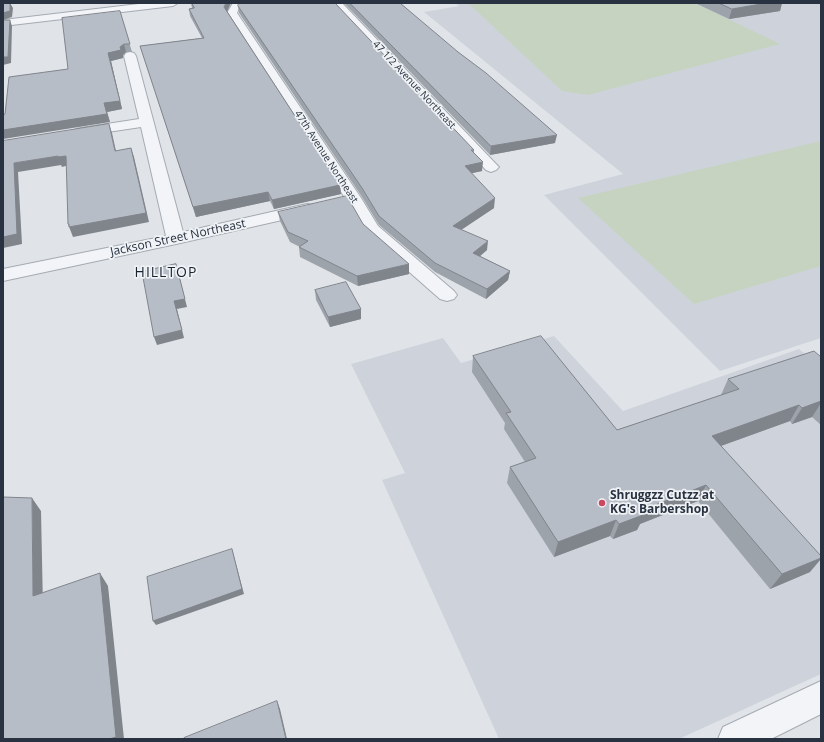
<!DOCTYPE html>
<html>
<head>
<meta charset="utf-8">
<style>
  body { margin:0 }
  #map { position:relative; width:824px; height:742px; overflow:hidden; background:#e0e4e9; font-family:"Open Sans",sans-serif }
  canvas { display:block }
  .frame { position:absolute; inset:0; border:4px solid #293240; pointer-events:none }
</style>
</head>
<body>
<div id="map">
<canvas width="824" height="742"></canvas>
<div class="frame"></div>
</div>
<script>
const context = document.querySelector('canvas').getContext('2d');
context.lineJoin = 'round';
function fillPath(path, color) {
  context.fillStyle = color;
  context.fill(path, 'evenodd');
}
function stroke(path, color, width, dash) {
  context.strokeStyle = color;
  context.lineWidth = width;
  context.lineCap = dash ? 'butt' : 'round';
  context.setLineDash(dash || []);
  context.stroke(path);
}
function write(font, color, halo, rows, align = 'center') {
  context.font = font + ' "Open Sans",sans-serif';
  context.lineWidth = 3.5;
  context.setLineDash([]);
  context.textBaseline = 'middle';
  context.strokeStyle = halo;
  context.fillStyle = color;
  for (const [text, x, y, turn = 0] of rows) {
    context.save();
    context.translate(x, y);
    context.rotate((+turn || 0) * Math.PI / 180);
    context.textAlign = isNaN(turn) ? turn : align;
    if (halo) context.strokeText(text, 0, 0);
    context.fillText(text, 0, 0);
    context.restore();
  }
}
fillPath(new Path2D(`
  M455 3H821V338L720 371 544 195 623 174 424 12 459 6Z
  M554 336 623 411 799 349 821 368V674L679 739H499L382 480 405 473 351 364 443 338 461 363Z`), '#ced3db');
fillPath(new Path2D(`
  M468 3H695L780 44 588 95 562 91Z
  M821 141V266L694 304 578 198Z`), '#c6d3c1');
const minor = new Path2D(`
  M147 3H178L173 6 3 26V20Z
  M233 3H245L239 8 237 13 361 198 378 226 454 291 457 295 454 299 447 301 440 299 365 233 345 198 227 13Z
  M331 3H342L496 164 499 167 496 170 491 172 486 170Z
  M130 52 134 53 136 56 183 232 307 204 313 205 315 209 313 213 176 244 3 281V269L166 236 141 127 81 136 76 135 74 132 76 129 81 128 139 119 124 56 126 53Z
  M821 681V714L771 739H718L723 727Z`);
stroke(minor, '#a5abb3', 2);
fillPath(minor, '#f3f4f7');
fillPath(new Path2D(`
  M191 3 227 11 340 185 341 194 274 209 270 201 196 217 140 46 202 38 190 16 189 9 192 8Z
  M344 3H400L555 143 490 155Z
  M695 3H782L780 11 729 19Z
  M238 6 474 150V153L482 171 471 173 494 208 461 230 487 250 480 256 510 271 508 280 486 299 435 272 379 225 362 197 239 13Z
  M120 11 132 52H126L123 55V58L111 61 122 109 107 112 110 122 5 114 68 69Z
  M278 212 363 224 409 274 358 286 300 257 299 247H300L290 242 280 221Z
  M315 290 361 309V319L330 327 316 300Z
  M473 356 617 430 721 395 728 379 821 357V425L812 417 792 424 790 421 721 446 810 572 770 589 698 501 640 524 637 530 613 539 610 536 554 557 507 483 510 467 525 462 504 429 505 423 472 372Z`), '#9da3aa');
fillPath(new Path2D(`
  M10 3 13 8 12 17 3 20V13Z
  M226 3H231L226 14 224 7Z
  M767 3H782L780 11 729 19 732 9Z
  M10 20 12 26 11 63 3 65V57Z
  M124 44 126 52 123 55V58L111 61 122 109 107 112 110 122 3 139V130L104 103 108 53 120 47Z
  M109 124 112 133 118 160 115 151Z
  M557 135 555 143 490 155 491 146Z
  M131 148 134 157 149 222 73 237 68 224Z
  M58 156H66L69 165 62 167 61 165 18 172 22 244 3 248V237L14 163Z
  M483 162 482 171 464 175 465 166Z
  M340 185 341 194 274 209 272 200Z
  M268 192 270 201 196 217 193 207Z
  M495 198 494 208 452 236 453 226Z
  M488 241 487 250 472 263 473 253Z
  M176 264 187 307 177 309 184 338 157 345 154 337 174 301Z
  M409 264V274L358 286 357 276Z
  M510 271 508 280 486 299 487 289Z
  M361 309V319L330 327 328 317Z
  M821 401V403L812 417 792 424 802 408Z
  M799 405 790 421 704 452 712 436Z
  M706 485 698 501 640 524 637 530 613 539 619 524 640 511Z
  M32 498 41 511 43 608 33 596Z
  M616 520 610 536 554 557 558 542Z
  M232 549 244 594 156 625 153 621Z
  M821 558V559L810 572 770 589 782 574Z
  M100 573 108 586 124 739H109Z
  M277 701 280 709 287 739H286Z`), '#80848b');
const building = new Path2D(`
  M3 3H10V11L3 13Z
  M192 3H226L224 7 340 185 272 200 268 192 193 207 140 46 204 38 189 9 194 8Z
  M239 3H335L474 150H471L483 162 465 166 495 198 453 226 488 241 473 253 510 271 487 289 435 263 379 216 362 188 238 6Z
  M350 3H400L458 52 486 73 557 135 491 146Z
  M719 3H767L732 9Z
  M120 11 130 44H124L120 47 121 50 108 53 120 101 104 103 107 114 3 130V115L5 114 9 77 68 69 62 18Z
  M3 20H10L8 57H3Z
  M109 124 115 151 131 148 146 213 69 227V224H68L66 156 58 157V156L14 163 17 234 3 237V141Z
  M347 196 363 224 409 264 357 276 299 247 308 241 288 232 278 212Z
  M176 264 185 299 174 301 182 330 154 337 142 272Z
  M346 282 361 309 328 317 315 290Z
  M541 336 617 430 739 389 728 379 814 351 821 357V401L802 408 799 405 712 436 821 556V558L782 574 706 485 640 511 643 515 619 524 616 520 558 542 510 467 536 458 506 413 511 412 473 356Z
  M3 497 32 498 33 596 100 573 116 737 109 739H3Z
  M232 549 242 589 153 621 147 577Z
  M277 701 286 739H184V738Z`);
fillPath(building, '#b7bdc6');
stroke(building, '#80848b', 1);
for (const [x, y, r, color] of [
  [602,503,4,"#cc475f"]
]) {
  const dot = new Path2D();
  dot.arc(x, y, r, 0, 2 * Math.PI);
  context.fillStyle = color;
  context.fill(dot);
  stroke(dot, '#f0f3f6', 1.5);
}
write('10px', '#293240', '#f0f3f6', [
  ["47 1/2 Avenue Northeast",414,85,47],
  ["47th Avenue Northeast",326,157,57]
]);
write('12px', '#293240', '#f0f3f6', [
  ["Jackson Street Northeast",178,238,-12]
]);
write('bold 12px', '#293240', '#f0f3f6', [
  ["Shruggzz Cutzz at",610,496],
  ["KG's Barbershop",610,510]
], 'left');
context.letterSpacing = '1px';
write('14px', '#1b2331', '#f0f3f6', [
  ["HILLTOP",166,273]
]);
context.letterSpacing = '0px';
</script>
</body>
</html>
